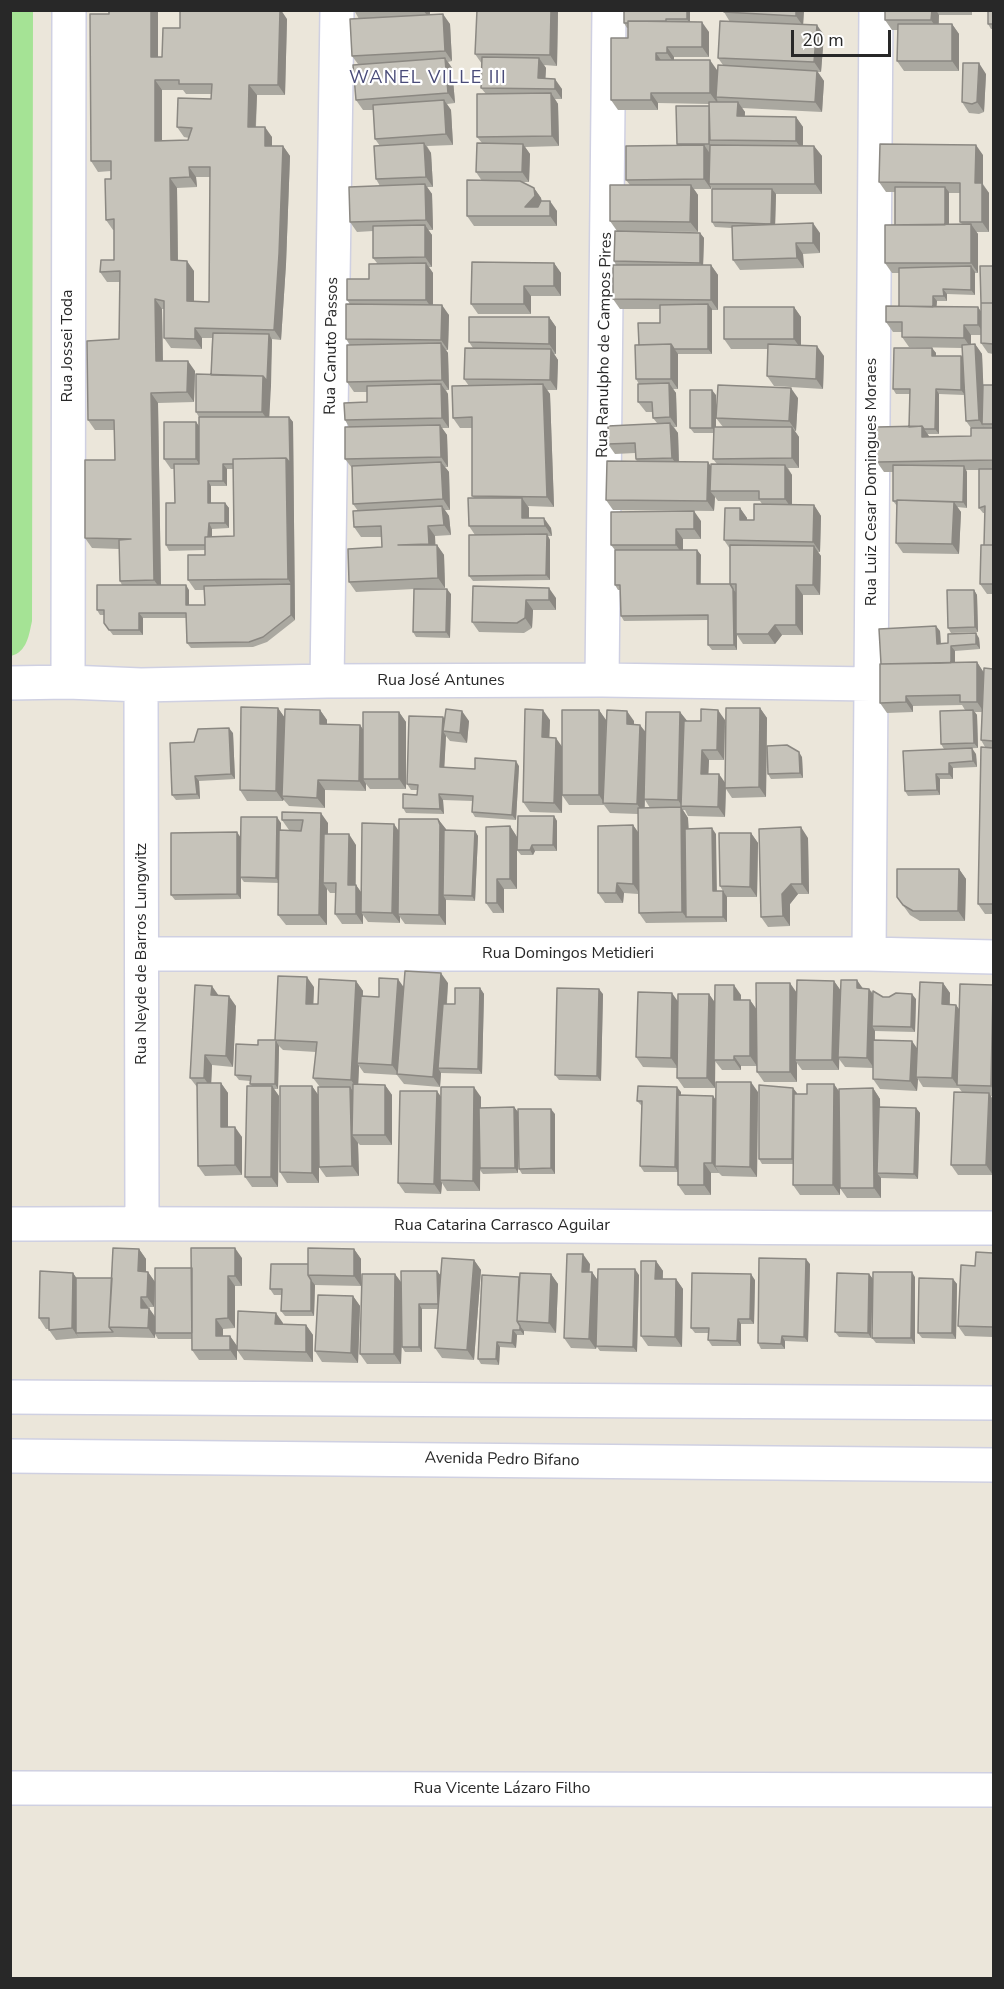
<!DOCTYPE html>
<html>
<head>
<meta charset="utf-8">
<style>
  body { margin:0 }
  #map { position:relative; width:1004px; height:1989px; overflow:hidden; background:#ebe6da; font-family:"Nunito Sans",sans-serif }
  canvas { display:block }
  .frame { position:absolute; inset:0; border:12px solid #282828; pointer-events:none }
  .scale { position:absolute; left:791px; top:30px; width:100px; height:27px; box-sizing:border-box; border:3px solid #282828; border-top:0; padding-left:8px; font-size:18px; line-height:21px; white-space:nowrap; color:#282828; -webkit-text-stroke:4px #fff; paint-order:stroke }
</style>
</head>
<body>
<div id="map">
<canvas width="1004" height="1989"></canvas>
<div class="frame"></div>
<div class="scale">20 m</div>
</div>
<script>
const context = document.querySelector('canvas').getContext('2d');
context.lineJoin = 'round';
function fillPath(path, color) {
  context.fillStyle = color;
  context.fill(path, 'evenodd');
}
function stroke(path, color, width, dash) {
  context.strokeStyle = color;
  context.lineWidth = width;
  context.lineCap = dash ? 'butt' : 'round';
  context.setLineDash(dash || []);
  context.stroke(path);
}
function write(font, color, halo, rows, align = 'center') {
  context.font = font + ' "Nunito Sans",sans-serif';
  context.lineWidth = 4.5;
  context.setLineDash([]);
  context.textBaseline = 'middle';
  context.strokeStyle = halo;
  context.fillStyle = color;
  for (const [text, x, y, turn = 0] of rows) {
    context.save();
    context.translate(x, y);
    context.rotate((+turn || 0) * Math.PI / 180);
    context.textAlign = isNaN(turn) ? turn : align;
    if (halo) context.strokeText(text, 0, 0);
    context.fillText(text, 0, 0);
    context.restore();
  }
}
fillPath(new Path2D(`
  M10 11H33L32 621C29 635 27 652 11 656Z`), '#a5e395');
const street = new Path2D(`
  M602 680 609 10
  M327 681 337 10
  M68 682 69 10
  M10 683 68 682 141 685 327 681 602 680 871 684
  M141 685 142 1223
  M142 954H869L994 957
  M869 954 876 10
  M10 1224C338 1222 666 1229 994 1228
  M10 1397 994 1403
  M10 1456 994 1465
  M10 1788 994 1790`);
stroke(street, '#cfd0e2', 36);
stroke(street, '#fff', 33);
fillPath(new Path2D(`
  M354 10H430V15L450 24 452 61 448 62 452 68 455 103 447 104 451 110 453 145 427 146 431 153 433 187H427L432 194 433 230H428L432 235V267H429L433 273V305L449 315 448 350H446L448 353 449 390H446L448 394 449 428H442L447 435 448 467H445L449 472 450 510H445L449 516 451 535 435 536V545H437L444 555 445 588 418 589 451 594 450 638 416 637 413 632 414 589 356 592 349 582 382 547 381 537H361L354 527 358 511 353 504 352 468 345 459 349 427 345 420 367 402V392H354L347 382 350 345 346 339 350 304 347 300 369 279 377 263 373 258V231L357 232 350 222 380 186 376 179 380 146 375 139 373 110H363L356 100 358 64 352 56 359 19Z
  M558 10 557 66 544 65 546 68 545 79 562 89V99H555L558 104 559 146 525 147 530 154 529 182H523L534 188 541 198 542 201 557 211V226H474L467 216 482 181 476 172 482 143 477 137 486 94 481 88 482 64 475 54Z
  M624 10H690V22L709 32V57H674V60L717 70V81L723 65 718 58 730 22 724 12V10H804L803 25 824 35 821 72H818L824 81 822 112 742 108 745 112V116L796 117 803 127V146H814L822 156V194H776L775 225 820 233V253L803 254 804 268 740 270 733 260 732 228 715 227 712 222V189L711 187V189H694L698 195V232L623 231 700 233 704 238 703 265H711L718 275V310H712V354H678V389H673L676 393 677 427H674L678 433 679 462H708L711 467 717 464 713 459 714 433H694L690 428 716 395V427H723L716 418 798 398 796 431H795L799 437V468H788L792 475V505H814L821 516 820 552H818L821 556 820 595H803V635H782L775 644H743L737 635V650H712L708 645V620L624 621 621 616 620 590H618L615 585V550L611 545 701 521V539H683V550H697L701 555V584H730V549L724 540 740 508 747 518V520H754L762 504 760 501H718L715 497 714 511 613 510 606 500 637 462 636 459 635 453 615 454 608 444 657 423 653 418V412H646L638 402 639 384 636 379 639 345 660 323V309H620L613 299 616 265 614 261 617 231 610 221 630 185 626 180 678 145 677 144 709 107V104L658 103V110H618L611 100 628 38V28H627L624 23Z
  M885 10H972V15H939V24H952L959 34V71H904L897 61 898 30H892L885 20Z
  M993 10V29H991L988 24Z
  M109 14 158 57H162L180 28 287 19 285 95H257L256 127 272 137V146H283L290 156 286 264 281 340 272 339 269 417H289L293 422 295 620 267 642 253 647 191 648 187 643 186 618H143V635H113L104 623V615H100L97 610 122 585 120 581 119 549 92 548 85 538 115 460 114 430H95L88 420 119 339 120 282H107L100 272 114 260V230H113L106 220 111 179V171L98 172 91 161ZM162 90H183L186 94H211V99L177 127 184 137 189 138 188 140 162 141ZM196 177H210L209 302 194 301V271L178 261 177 188 197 187ZM162 309H164V338L171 348 202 349V338H212L211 375 196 412 199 417V426L164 459 171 469H174L175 503 166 545 169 551 205 550V555L188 580 195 590H204L205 605H189V590L161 585 158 403 194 402 195 371 163 361ZM227 469H233L234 536 212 537V529L229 528V508L225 503H211V486H227Z
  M986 74 984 112 979 114 969 113 962 102Z
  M983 155V184L989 193V232H976L978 234V273H975V295L947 294V301H937L936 307 981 311 993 266V354L988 353 981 343V335H971V344H975L982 354 983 385H993V594H987L980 584 984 545 985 513H983L979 508V470H966L967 472V508L957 507 961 512 959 554 903 553 896 543 897 506 893 501V472H884L877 462 909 427 910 394H896L893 389 932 348 936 353V356L962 357V348L909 347 902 337V332H893L886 322 899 306V273H892L885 263 895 225V192H886L879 182ZM949 193H960V222L962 224 949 225ZM939 394 964 395 966 421 971 428V436L929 437 927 434H939Z
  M554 263 561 273V296H531V314H478L471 304Z
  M794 307 801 317V346L824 356 823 389 774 386 767 376 768 349H731L724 339Z
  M549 317 556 327V354H554L558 360 557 390H547L550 394 554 507 528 506 529 508V518L551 528 552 536H548L550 540V580L473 581 469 576 475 535 469 526 474 498 472 496V428H460L453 418 469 386 464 379 473 348 469 342Z
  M473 586 556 598V610H533L532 628 524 633 479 632 472 622Z
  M974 590 977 595 978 632 951 633 948 628Z
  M940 631 941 644 979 638 980 649 955 651V663L977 662 984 673 993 669V914H985L978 904 985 747 981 740 982 712H975L977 715 978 748 944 749 941 744 965 710 962 705 913 706V712L887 713 880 703Z
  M278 708 284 717 320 710 327 720V724L360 725 363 730 399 712 406 722V789H370L366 784V791L325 790V808L289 806 283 799V801H247L240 790Z
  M760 708 767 718 766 797 732 798 726 789 725 817 688 816 685 810H683L688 818 689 829 716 834V891H723L720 886 751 833 758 843 757 897H727V922L646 923 639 913 638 894 624 893 623 903H605L598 893 633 825 638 832V814L610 813 604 805H569L562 795V813L530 812 523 802 550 720 549 738 562 747 599 710 606 720 634 721V724L646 732 680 712 687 721H701L725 720 724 760H709L708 774 725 783ZM645 800 650 808H645Z
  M444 719 469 721 467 743 450 741 446 736 444 768 475 769 519 766 516 820 475 817 472 812 473 801 443 800 444 814 406 813 403 808 417 795 418 790H411L407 784Z
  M233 733 235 779 199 781 200 799 176 800 172 795 194 742Z
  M903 751 976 754 977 767 953 768V779H940V795L908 796 905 791Z
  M802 757 803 778 771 779 768 774Z
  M282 812 328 823V834L356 845V885L361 892 399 830 438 819 446 830 475 831 478 836 475 901 446 900V925L405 924 400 917V923L368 922 363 915V924H342L335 914 336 893H330L327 889V925H286L278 915 279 883 244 882 241 878V899L175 900 171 895 241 838 281 823 280 830 301 831 289 830 282 820Z
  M554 816 557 821V851H535L533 855H521L517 850V889H504V913H493L486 903 510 826 517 837Z
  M808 838 809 894H798L790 904V926L768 927 761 917Z
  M959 869 966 879 965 921H920L910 915 897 897Z
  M356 981 363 991V996L379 997 404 988 448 983 447 1004H455L480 988 484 994 482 1074 441 1073 440 1087 404 1084 397 1075 364 1073 359 1066 358 1084 385 1085 392 1095V1145H360L358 1143 359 1176 326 1177 319 1167V1145V1183H287L280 1172 312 1086 318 1095 320 1087 313 1078 316 1052 283 1050 279 1046 278 1089H274L279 1096 278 1187H252L245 1177 252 1086 250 1084V1081L239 1080 235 1075 258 1045 276 1040 314 987 313 1004H318Z
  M834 981 841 991 869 989 873 993 883 997 916 999 915 1032 875 1031V1040L917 1049 943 983 950 993V1004L956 1005 959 1009 993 985V1096H991L993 1100V1175H958L951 1165 962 1092 959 1088 923 1087 918 1079 917 1091 880 1089 873 1079V1068L845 1067 839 1059V1070H802L797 1063V1082H764L757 1072V1066H741V1070H722L715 1061V1088H684L677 1078V1068L643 1067 636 1057 678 1001 709 994 715 1003 741 995V1000H750L757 1010 797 993Z
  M603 994 601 1081 559 1080 555 1075Z
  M218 995 236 1006 233 1067 212 1065 211 1083H221L228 1093V1127L242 1137V1175L205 1176 198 1166 197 1087 190 1078Z
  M793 1088 797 1094H807L873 1088 880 1099V1107L916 1108 920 1113 918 1179 881 1178V1198H847L840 1188V1195H800L793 1185V1164H762L759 1159Z
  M681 1092V1095L713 1096 716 1100 758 1092 757 1177 722 1176 719 1173H711V1195H685L678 1185V1172H644L640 1166 642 1106 637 1101Z
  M441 1097H481V1108L514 1107 518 1112V1173L483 1174 480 1170V1191H447L442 1183 441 1194 405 1193 398 1183Z
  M555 1114V1174H522L519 1169Z
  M139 1249 146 1259V1272H148L155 1282 154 1307H148V1308L155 1317 192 1268 242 1258V1286H235V1328L223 1329V1336H230L237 1346 283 1323V1324L306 1325 313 1335V1362L244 1360 237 1350V1360H199L192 1350V1339H158L155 1334V1338L117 1337 79 1338 56 1340 49 1330V1329H46L39 1318 73 1273 76 1278H112Z
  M354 1249 361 1259V1286L315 1285 314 1316H285L281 1311 282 1295H274L270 1289 308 1264Z
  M993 1253V1337L965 1336 958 1326Z
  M474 1260 481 1270 474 1360 442 1358 435 1348 438 1309H422V1352H405L402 1347V1341L401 1364H367L360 1354 395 1274 401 1282 437 1271 441 1276Z
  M656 1261 663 1271V1279H676L683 1289 682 1347 648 1346 641 1336Z
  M590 1264 589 1272H592L598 1281 639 1275 637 1352 600 1351 597 1347 596 1349 571 1348 564 1338Z
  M810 1264 808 1342 785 1341V1349H761L758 1343Z
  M551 1274 558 1284 556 1333 524 1331V1335H517L516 1348 500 1347 499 1365 481 1364 478 1359 519 1277Z
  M869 1274 873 1279 871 1338 839 1337 835 1332Z
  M915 1277V1344L876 1343 872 1338Z
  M953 1279 957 1284 956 1339 922 1338 918 1333Z
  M755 1280 754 1324H741V1346H712L708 1340V1333H695L691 1328Z
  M353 1296 360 1306 358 1363 322 1362 315 1351Z`), '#aaa8a0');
fillPath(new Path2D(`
  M151 10H158V67L151 57Z
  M280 10H281L287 19 285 95 278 85Z
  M423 10H430V19Z
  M551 10H558L557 66 550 55Z
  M687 10H690V24L687 19Z
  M796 10H804L803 26 796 16Z
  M932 10H936L939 15 938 30 931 20Z
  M443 14 450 24 452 61 445 51Z
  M702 22 709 32V57L702 47Z
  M952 24 959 34V71L952 61Z
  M817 25 824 35 821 72 814 62Z
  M667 47 674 57V63L667 53Z
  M656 53 663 63 656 60Z
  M445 58 452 68 455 103 448 93Z
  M539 58 546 68 545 88 538 78Z
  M710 60 717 70V97H716L717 99 718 104 710 93Z
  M979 63 986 74 984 112 977 102Z
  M817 71 824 81 822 112 815 102Z
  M555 79 562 89V99L555 89Z
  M155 80 162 90V151L155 141Z
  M249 85 257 95 255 137 248 127Z
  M551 93 558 104 559 146 552 136Z
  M651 93 658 103V110L651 100Z
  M444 100 451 110 453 145 446 134Z
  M738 102 745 112 744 127 737 116Z
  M796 117 803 127V151L796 141Z
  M265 127 272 137V156L265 146Z
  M424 143 431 153 433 187 426 177Z
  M523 144 530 154 529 182 522 172Z
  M704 145 711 155 709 184 711 187V189L704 179Z
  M976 145 983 155V185L989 193V232L982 222 975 183Z
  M283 146 290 156 286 264 281 340 274 330Z
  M814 146 822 156V194L815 184Z
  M189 167 196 177 197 187 190 177Z
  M170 178 177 188 178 270 171 260Z
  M425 184 432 194 433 230 426 220Z
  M691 185 698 195V232L690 222Z
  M945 187 949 192V232L945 227Z
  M534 188 541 198 542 206 533 216 525 207Z
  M772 189 776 194 775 229 771 224Z
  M550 201 557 211V226L550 216Z
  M813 223 820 233V253L813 243Z
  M971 224 978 234V273L971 263Z
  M425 225 432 235V267L425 257Z
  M700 233 704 238 703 268 700 263Z
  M796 243 803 254 804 268 797 258Z
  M187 261 194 271V312L187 301Z
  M426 263 433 273V310L426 300Z
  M554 263 561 273V296L554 286Z
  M711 265 718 275V310L711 300Z
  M971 266 975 272V295L971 290Z
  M524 286 531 296V314L524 304Z
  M943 289 947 294V301L944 296Z
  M933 296 937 301 936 313 933 308Z
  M155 299 162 309 163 371 156 361Z
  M708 304 712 309V354L708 349Z
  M442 305 449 315 448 350 441 340Z
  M794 307 801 317V349L794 339Z
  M978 307 985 317V335L978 325Z
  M549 317 556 327V354L549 344Z
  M964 325 971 335V348L964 338Z
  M195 328 202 338V349L195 339Z
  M269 334 272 340 271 386 267 381Z
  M441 343 448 353 449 390 442 380Z
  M671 344 678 354V389L671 379Z
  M975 344 982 354 985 424H982L986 430 979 420Z
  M817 346 824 356 823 389 816 379Z
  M932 348 936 353V361L932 356Z
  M551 349 558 360 557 390 550 380Z
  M961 356 965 361V395L961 390Z
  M188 361 195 371 194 402 187 392Z
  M263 376 271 386 269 422 262 412Z
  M669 383 676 393 677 427 670 417Z
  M441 384 448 394 449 428 442 418Z
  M543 384 550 394 554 507 547 497Z
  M791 388 798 398 796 431 789 421Z
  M936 389 939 394V434L935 429Z
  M712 390 716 395V433L712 428Z
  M151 393 158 403 161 590 154 580Z
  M289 417 293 422 295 620 291 615V584L288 579 286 458Z
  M196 422 204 432 203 469 196 459Z
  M670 423 678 433 679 468 672 458Z
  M440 425 447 435 448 467 441 457Z
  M922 426 929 436V447L922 437Z
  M792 427 799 437V468L792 458Z
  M441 462 449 472 450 510 443 499Z
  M708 462 715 473 710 491 715 497 714 511 707 501Z
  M223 464 227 469V486L223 481Z
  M785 465 792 475V509L785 499Z
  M964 466 967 472V508L963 502Z
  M208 481 211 486V508L208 503Z
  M522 498 529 508V526L522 518Z
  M954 502 961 512 959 554 952 544Z
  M225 503 229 508V528L225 523Z
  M814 505 821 516 820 552 813 542Z
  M442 506 449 516 451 535 444 525Z
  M740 508 747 518V530L740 520Z
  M694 511 701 521V539L694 529Z
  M544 518 551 528 552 536 545 526Z
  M209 523 212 529V550L208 545Z
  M428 526 435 536 436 554 429 544Z
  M676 529 683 539V555L676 545Z
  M547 534 550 540V580L546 575Z
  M437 545 444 555 445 588 438 578Z
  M814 546 821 556 820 595 813 585Z
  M697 550 701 555 700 589 697 584Z
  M186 585 189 590V610L186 605Z
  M796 585 803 595V635L796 625Z
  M549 588 556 598V610L549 600Z
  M447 589 451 594 450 638 446 632Z
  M733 589 737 594 736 634 737 635V650L734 645Z
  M974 590 977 595 978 632 975 627Z
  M526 600 533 610 532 628 525 618Z
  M139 613 143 618V635L139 630Z
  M775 625 782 635 775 644 768 634Z
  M936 626 940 631 941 649 937 644Z
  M976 633 979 638 980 649 976 644Z
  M951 646 955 651V668L951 663Z
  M977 662 984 673V712L977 702Z
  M906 696 913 706V712L906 702Z
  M278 708 285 718 282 796 284 799 283 801 276 791Z
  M760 708 767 718 766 797 759 787Z
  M320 710 327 720V734L320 724Z
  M543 710 550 720 549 748 542 737Z
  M599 710 606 720 604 803 599 795Z
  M718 710 725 720 724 760 717 750Z
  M973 710 977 715 978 748 974 743Z
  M462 711 469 721 467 743 460 733Z
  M627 711 634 721V734L627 724Z
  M399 712 406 722V789L399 779Z
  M680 712 688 722 682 806 678 800Z
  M443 717 447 722 443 731 446 736 444 773 440 767Z
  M360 725 367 735 363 779 366 784V791L359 781Z
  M640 725 648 735 644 814 637 804Z
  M229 728 233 733 235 779 231 774Z
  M556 738 563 748 562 813 554 803Z
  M972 748 976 754 977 767 973 761Z
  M702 750 709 760 708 784 701 774Z
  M799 752 802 757 803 778 800 773Z
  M516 761 519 766 516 820 512 815Z
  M949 763 953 768V779L949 774Z
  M719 774 726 784 725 817 718 807Z
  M936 774 940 779V795L937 790Z
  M195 776 199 781 200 799 197 794Z
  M318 780 325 790V808L317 798Z
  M439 794 443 800 444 814 440 809Z
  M681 807 688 818 689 917H686L682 912Z
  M321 813 328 823 327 883H323L327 889V925L319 915Z
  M554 816 557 821V851L553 845Z
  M277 817 281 823 280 883 276 878Z
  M438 819 446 829 447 836 443 895 446 900V925L439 915Z
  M394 824 401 834 398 914 400 917V923L392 913Z
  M633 825 640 835V894L633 884Z
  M510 826 517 837V889L510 879Z
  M801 827 808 838 809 894 802 884Z
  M712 828 716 834 717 897 713 891Z
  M475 831 478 836 475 901 472 896Z
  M237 832 241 838V899L237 894Z
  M751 833 758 843 757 897 750 887Z
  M349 834 356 845 355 895 348 885Z
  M532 845 535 851 533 855 530 850Z
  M959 869 966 879 965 921 958 911Z
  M497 879 504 889V913L497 903Z
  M617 883 624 893 623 903 616 893Z
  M791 884 798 894 790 904V926L783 916 782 894Z
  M356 885 363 895 361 912 363 915V924L356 914Z
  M723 891 727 897V922L723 917Z
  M441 973 448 983 442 1068H438L441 1073 440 1087 433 1077Z
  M307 977 314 987 313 1014 306 1004Z
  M398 979 405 989 399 1075 392 1065Z
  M857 980 864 990 857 988Z
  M356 981 363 991 359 1063H357L359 1066 358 1090 351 1080Z
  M834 981 841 991 839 1070 832 1060Z
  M790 983 797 993 795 1060 797 1063V1082L790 1072Z
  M943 983 950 993 949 1014 942 1004Z
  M734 985 741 995V1010L734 1000Z
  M212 986 219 996 211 995Z
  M480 988 484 994 482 1074 478 1069Z
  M599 989 603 994 601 1081 597 1076Z
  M869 989 876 999 872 1026 875 1031 874 1068 867 1058Z
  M993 992V1090L991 1086Z
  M672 993 679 1003 678 1068 671 1058Z
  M709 994 716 1004 715 1088 707 1078Z
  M912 994 916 999 915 1032 911 1027Z
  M229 996 236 1006 233 1067 226 1056Z
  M750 1000 757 1010V1066L750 1056Z
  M956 1005 963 1015 957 1085 952 1078Z
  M276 1041 279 1046 278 1089 275 1084Z
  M912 1041 919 1051 916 1077 918 1079 917 1091 910 1081Z
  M205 1055 212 1065 211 1088 204 1078Z
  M734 1056 741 1066V1070L734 1060Z
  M751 1082 758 1092 757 1177 750 1167Z
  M221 1083 228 1093V1137L221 1127Z
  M834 1084 841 1094 840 1195 833 1185Z
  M385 1085 392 1095V1145L385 1135Z
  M272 1086 279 1096 278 1187 271 1177Z
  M312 1086 319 1096V1183L312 1173Z
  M350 1087 357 1097 352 1135 358 1143 359 1176 352 1166Z
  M474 1087 481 1097 480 1191 473 1181Z
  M677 1087 681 1092 678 1172 675 1167Z
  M793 1088 797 1093 795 1164 792 1159Z
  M873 1088 880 1099 881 1173H877L881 1178V1198L874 1188Z
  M437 1091 444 1101 440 1180 442 1183 441 1194 434 1184Z
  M989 1093 993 1100V1175L986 1165Z
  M713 1096 720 1106 715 1166 719 1173 712 1163Z
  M514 1107 518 1112V1173L515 1168Z
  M916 1108 920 1113 918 1179 914 1174Z
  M551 1109 555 1114V1174L551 1168Z
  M235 1127 242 1137V1175L235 1165Z
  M704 1163 711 1173V1195L704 1185Z
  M235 1248 242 1258V1286L235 1276Z
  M139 1249 146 1259V1282L138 1271Z
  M354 1249 361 1259V1286L354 1276Z
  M583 1254 590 1264 589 1282 582 1272Z
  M806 1259 810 1264 808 1342 804 1337Z
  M474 1260 481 1270 474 1360 467 1350Z
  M656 1261 663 1271 662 1289 655 1279Z
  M635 1269 639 1275 637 1352 633 1347Z
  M437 1271 441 1276V1309L438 1304Z
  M148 1272 155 1282 154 1307 147 1297Z
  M592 1272 599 1282 596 1349 589 1339Z
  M912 1272 915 1277V1344L911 1338Z
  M73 1273 80 1283 76 1333 79 1338 72 1328Z
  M395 1274 403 1285 401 1364 394 1354Z
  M551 1274 558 1284 556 1333 549 1323Z
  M751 1274 755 1280 754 1324 750 1319Z
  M869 1274 873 1279 871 1338 868 1333Z
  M228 1276 235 1286V1328L228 1318Z
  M676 1279 683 1289 682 1347 675 1337Z
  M953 1279 957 1284 956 1339 952 1333Z
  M311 1280 315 1285 314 1316 311 1311Z
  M353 1296 360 1306 358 1363 351 1353Z
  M141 1297 148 1307V1318L141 1308Z
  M419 1304 422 1309V1352L419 1347Z
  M149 1308 156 1318 155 1338 148 1328Z
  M276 1313 283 1323 282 1334 275 1324Z
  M216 1319 223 1329V1346L216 1336Z
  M738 1319 741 1324V1346L737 1341Z
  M306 1325 313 1335V1362L306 1352Z
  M520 1326 524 1331V1335L520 1330Z
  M513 1330 517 1335 516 1348 512 1343Z
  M230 1336 237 1346V1360L230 1350Z
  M782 1336 785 1341V1349L781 1344Z
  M497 1342 500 1347 499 1365 496 1359Z`), '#8b8882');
const building = new Path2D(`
  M109 10H151V57H162L163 28H180V10H280L278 85H249L248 127H265V146H283L279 254 274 330 195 328V339L164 338V301L155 299 156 361H188L187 392 151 393 154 580 120 581 119 540 131 539 85 538V460H115L114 420H88L87 341 119 339 120 271 100 272 101 260H114V219L106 220 105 179H111V161H91L90 14H109ZM155 80H179V84H212L211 99 178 98 177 127 192 128 188 140 155 141ZM189 167H210L209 302 187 301V261L171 260 170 178 190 177Z
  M477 10H551L550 55 475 54Z
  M624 10H687V19H666V21H628V23H624Z
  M724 10H796V16L724 12Z
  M885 10H932L931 20H885Z
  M988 10H993V24H988Z
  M443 14 445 51 352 56 350 19Z
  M628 21 702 22V47H667V53H656V60H710V93H651V100H611V38H628Z
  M720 21 817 25 814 62 718 58Z
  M898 24H952V61H897Z
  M482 57 539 58 538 78 555 79V89L481 88Z
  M445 58 448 93 356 100 353 65Z
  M963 63H979L977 102 972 104 962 102Z
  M718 65 817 71 815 102 716 97Z
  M551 93 552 136 477 137V94Z
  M444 100 446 134 375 139 373 105Z
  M709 102H738L737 116 796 117V141L710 140Z
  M676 106H709V144H677Z
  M424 143 426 177 376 179 374 146Z
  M477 143 523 144 522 172H476Z
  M880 144 976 145 975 183H982V222H960V183L879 182Z
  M704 145V179L626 180V146Z
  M710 145 814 146 815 184H709Z
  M467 180 520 181 534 188 535 196 525 207H538L541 201H550V216H467Z
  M425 184 426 220 350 222 349 187Z
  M610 185H691L690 222 610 221Z
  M895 187H945V225H895Z
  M712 189H772L771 224 712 222Z
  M813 223V243H796L797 258 733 260 732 226Z
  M971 224V263H885V225Z
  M425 225V257L373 258V226Z
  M615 231 700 233V263L614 261Z
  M472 262 554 263V286H524V304H471Z
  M426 263V300H347V279H369V264Z
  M613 265H711V300L613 299Z
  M971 266V290L943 289 944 296H933V307L899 306V268Z
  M980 266H993V303H981Z
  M981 303H993V344L981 343Z
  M346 304 442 305 441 340 346 339Z
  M708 304V349H674L671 344 639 345 638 323H660V305Z
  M886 306 978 307V325H964V338L902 337V322H886Z
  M724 307H794V339H724Z
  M469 317H549V344L469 342Z
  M213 333 269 334 267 381 263 376 211 375Z
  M441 343 442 380 347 382V345Z
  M671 344V379H636L635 345Z
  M768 344 817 346 816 379 767 376Z
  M975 344 979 420 966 421 962 345Z
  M465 348 551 349 550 380 464 379Z
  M894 348H932V356H961V390L936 389 935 429H924L922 426 909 427 910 389H893Z
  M196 374 263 376 262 412H196Z
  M669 383 670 417 653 418 652 402H638V384Z
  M441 384 442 418 345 420 344 403 367 402V386Z
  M543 384 547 497 472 496V417L453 418 452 386Z
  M718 385 791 388 789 421 716 418Z
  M983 385H993V424H982Z
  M690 390H712V428H690Z
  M199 417H289L290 463 286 458 233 459V464H223V481H208V503H225V523H209L208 537H205V545H166V503H175L174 464H199Z
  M164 422H196V459H164Z
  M670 423 672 458 636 459 635 443 608 444V426Z
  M440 425 441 457 345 459V427Z
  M922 426V437L971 436V428H993V460L877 462V427Z
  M714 427H792V458L713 459Z
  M286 458 288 579 188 580V555H205V537L234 536 233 459Z
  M607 461 708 462 707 501 606 500Z
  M441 462 443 499 353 504 352 466Z
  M711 464 785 465V499H759V491H710Z
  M893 465 964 466 963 502 897 500V501H893Z
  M979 469H993V545H984L985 506 979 508Z
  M468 498H522V518H544L545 526H469Z
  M897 500 954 502 952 544 896 543Z
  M754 504 814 505 813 542 724 540 725 508H740V520H754Z
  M442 506 444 525 428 526 429 544 398 545H437L438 578 349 582 348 549 382 547 381 526 354 527 353 511Z
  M694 511V529H676V545H611V512Z
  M547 534 546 575 469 576V535Z
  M730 545 814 546 813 585H796V625H775L768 634H736V584H730Z
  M981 545H993V584H980Z
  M615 550H697V584H730L733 589 734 645H708V615L621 616 620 585H615Z
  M291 584V615L263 637 249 642 187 643 186 613H139V630H109L104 623V610H97V585H186V605H205L204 586Z
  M473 586 549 588V600H526L525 618 517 623 472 622Z
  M414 589H447L446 632H413Z
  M947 590H974L975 627 948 628Z
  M936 626 937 644 948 643V634L976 633V644L951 646V663L881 664 879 629Z
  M977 662V702H960V695L906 696V702L880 703V664Z
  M984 668 993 669V741L981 740Z
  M241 707 278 708 276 791 240 790Z
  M726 708H760L759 787 725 788Z
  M285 709 320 710V724L360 725 359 781 318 780 317 798 282 796Z
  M446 709 462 711 460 733 443 731Z
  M525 709 543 710 542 737 556 738 554 803 523 802Z
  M701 709 718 710 717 750H702L701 774H719L718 807 681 806 684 721H701Z
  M562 710H599V795H562Z
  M607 710 627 711V724L640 725 637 804 603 803Z
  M973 710 974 743 941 744 940 711Z
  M363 712H399V779H363Z
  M646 712H680L678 800 644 799Z
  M409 716 443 717 440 767 475 769V758L516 761 512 815 472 812 473 796 439 794 440 809 403 808V794L417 795 418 785 407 784Z
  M229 728 231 774 195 776 197 794 172 795 170 743 194 742 198 729Z
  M787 745 799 752 800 773 768 774 767 746Z
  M981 747 993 748V904H978Z
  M972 748 973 761 949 763V774H936L937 790 905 791 903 751Z
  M681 807 682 912 639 913 638 808Z
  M282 812 321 813 319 915H278L279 830 301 831 303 820H282Z
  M518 816H554L553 845H532L530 850H517Z
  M241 817H277L276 878 240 877Z
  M399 819H438L440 825 439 915 398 914Z
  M362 823 394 824 392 913 361 912Z
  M633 825V884L617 883 616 893H598V826Z
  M510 826V879H497V903H486V827Z
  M801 827 802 884H791L782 894 783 916 761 917 759 829Z
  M712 828 713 891H723V917H686L685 829Z
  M444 830 475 831 472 896 443 895Z
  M237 832V894L171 895V833Z
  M719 833H751L750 887 720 886Z
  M324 834H349L348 885H356V914H335L336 883H323Z
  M897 869H959L958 911H913L903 905 897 897Z
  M405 971 441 973 433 1077 397 1074Z
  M278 976 307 977 306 1004H318L319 979 356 981 351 1080 313 1078 317 1042 275 1040Z
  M379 978 398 979 392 1065 357 1063 361 996 379 997Z
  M797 980 834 981 832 1060H795Z
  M841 980H857V988L869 989 867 1058 838 1057Z
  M920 982 943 983 942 1004 956 1005 952 1078 916 1077Z
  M756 983H790V1072H757Z
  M960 984 993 985 991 1086 957 1085Z
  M195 985 212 986 211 995 229 996 226 1056 205 1055 204 1078H190Z
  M715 985H734V1000H750V1056H734V1060H714Z
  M455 988H480L478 1069 438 1068 443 1004H455Z
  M557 988 599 989 597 1076 555 1075Z
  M873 991 883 997H889L896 993 912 994 911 1027 872 1026Z
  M638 992 672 993 671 1058 636 1057Z
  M678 994H709L707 1078H677Z
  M258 1040H276L275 1084H250L251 1076 235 1075 236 1044 258 1045Z
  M873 1040 912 1041 910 1081 873 1079Z
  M716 1082H751L750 1167 715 1166Z
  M197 1083H221V1127H235V1165L198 1166Z
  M353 1084 385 1085V1135H352Z
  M807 1084H834L833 1185H793L794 1094H807Z
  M759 1085 793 1088 792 1159H759Z
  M247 1086H272L271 1177H245Z
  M280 1086H312V1173L280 1172Z
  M638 1086 677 1087 675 1167 640 1166 642 1101H637Z
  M318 1087H350L352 1166 319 1167Z
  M441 1087H474L473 1181 440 1180Z
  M873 1088 874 1188H840L839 1089Z
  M400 1091H437L434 1184 398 1183Z
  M954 1092 989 1093 986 1165H951Z
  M678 1095 713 1096 712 1163H704V1185H678Z
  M514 1107 515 1168H480L479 1108Z
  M879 1107 916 1108 914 1174 877 1173Z
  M518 1109H551V1168L519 1169Z
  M113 1248 139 1249 138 1271 148 1272 147 1297H141V1308H149L148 1328 109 1327Z
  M191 1248H235V1276H228V1318L216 1319V1336H230V1350H192Z
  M308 1248 354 1249V1276L308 1275Z
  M976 1252 993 1253V1327L958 1326 961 1265 975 1266Z
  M567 1254H583L582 1272H592L589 1339 564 1338Z
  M442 1258 474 1260 467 1350 435 1348Z
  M759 1258 806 1259 804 1337 782 1336 781 1344 758 1343Z
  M641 1261H656L655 1279H676L675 1337 641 1336Z
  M271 1264H308V1275L311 1280V1311H281L282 1289H270Z
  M155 1268H192V1333H155Z
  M598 1269H635L633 1347 596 1346Z
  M40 1271 73 1273 72 1328 49 1330V1318H39Z
  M401 1271H437L438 1304H419V1347H402Z
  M873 1272H912L911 1338H872Z
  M520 1273 551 1274 549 1323 517 1321Z
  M692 1273 751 1274 750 1319H738L737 1341 708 1340 709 1328H691Z
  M837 1273 869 1274 868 1333 835 1332Z
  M362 1274H395L394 1354H360Z
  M482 1275 519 1277 517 1321 520 1326V1330H513L512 1343 497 1342 496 1359H478Z
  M76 1278H112L109 1327 113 1332 76 1333Z
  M919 1278 953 1279 952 1333H918Z
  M318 1295 353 1296 351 1353 315 1351Z
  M238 1311 276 1313 275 1324 306 1325V1352L237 1350Z`);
fillPath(building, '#c6c3ba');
stroke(building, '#8b8882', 1.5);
write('16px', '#282828', '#fff', [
  ["Rua Ranulpho de Campos Pires",605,345,-89],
  ["Rua Jossei Toda",68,346,-90],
  ["Rua Canuto Passos",332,346,-89],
  ["Rua Luiz Cesar Domingues Moraes",872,482,-90],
  ["Rua José Antunes",441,681],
  ["Rua Neyde de Barros Lungwitz",142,954,-90],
  ["Rua Domingos Metidieri",568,954],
  ["Rua Catarina Carrasco Aguilar",502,1226],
  ["Avenida Pedro Bifano",502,1460,1],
  ["Rua Vicente Lázaro Filho",502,1789]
]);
context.letterSpacing = '1.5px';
write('18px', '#494b79', '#fff', [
  ["WANEL VILLE III",428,79]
]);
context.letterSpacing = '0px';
</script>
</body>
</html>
